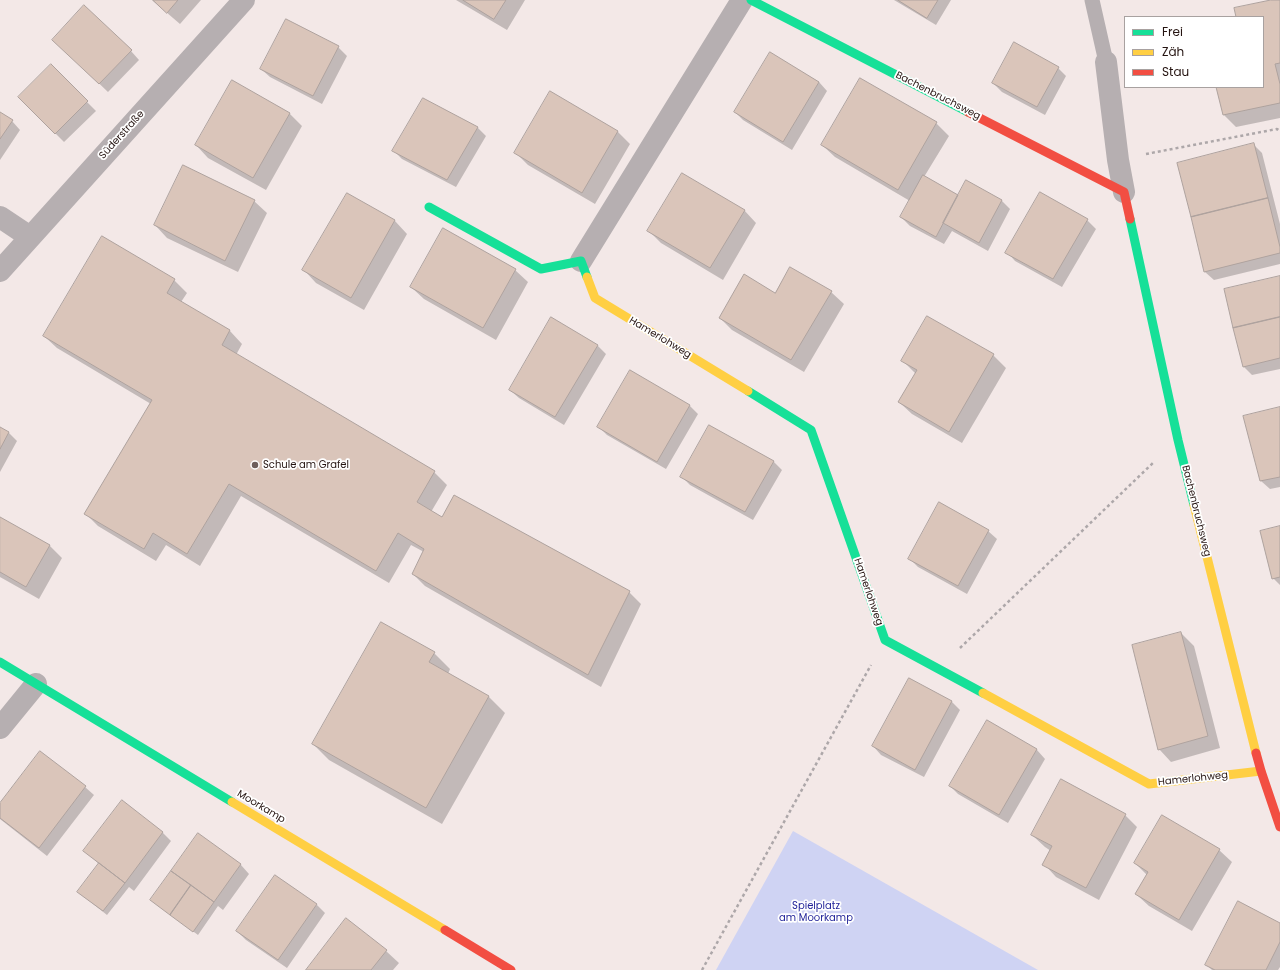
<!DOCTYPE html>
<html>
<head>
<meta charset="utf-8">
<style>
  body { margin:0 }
  #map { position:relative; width:1280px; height:970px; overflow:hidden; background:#f3e8e7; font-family:Poppins,sans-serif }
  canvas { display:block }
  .legend { position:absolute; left:1124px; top:16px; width:140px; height:72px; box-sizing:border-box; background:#fff; border:1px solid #a8a1a0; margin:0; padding:5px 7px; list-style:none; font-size:12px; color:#251411 }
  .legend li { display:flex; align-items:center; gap:8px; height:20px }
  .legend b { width:20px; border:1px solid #a8a1a0 }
</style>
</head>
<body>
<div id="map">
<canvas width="1280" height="970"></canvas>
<ul class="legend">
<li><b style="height:5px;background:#16e098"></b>Frei</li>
<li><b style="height:5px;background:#ffcf43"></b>Zäh</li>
<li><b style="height:5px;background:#f24e42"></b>Stau</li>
</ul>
</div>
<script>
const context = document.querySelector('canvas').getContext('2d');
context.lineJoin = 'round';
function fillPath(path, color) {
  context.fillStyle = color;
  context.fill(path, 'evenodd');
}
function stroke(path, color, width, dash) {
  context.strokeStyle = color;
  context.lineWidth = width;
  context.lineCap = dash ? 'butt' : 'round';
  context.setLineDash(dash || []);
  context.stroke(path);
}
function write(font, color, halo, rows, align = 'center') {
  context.font = font + ' Poppins,sans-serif';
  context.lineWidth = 3.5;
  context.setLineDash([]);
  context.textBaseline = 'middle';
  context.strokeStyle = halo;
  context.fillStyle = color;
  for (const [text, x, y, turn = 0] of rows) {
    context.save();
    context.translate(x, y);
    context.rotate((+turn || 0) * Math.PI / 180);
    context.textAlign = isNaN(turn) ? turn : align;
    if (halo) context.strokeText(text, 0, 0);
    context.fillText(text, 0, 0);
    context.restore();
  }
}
fillPath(new Path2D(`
  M793 831 1038 970H716Z`), '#cfd3f3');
fillPath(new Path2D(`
  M152 0H201L180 24Z
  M456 0H525L507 30Z
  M894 0H951L936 25Z
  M1276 0H1280V118L1236 127 1224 115 1217 87H1263V17H1238Z
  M338 47 347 56 322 104 270 77 261 69Z
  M62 48 131 51 139 60 108 92Z
  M770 53 819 82 827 91 792 150 743 120 735 112Z
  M51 66 96 111 64 142 19 97Z
  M1058 68 1066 76 1045 115 1002 92 993 83Z
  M551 93 618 132 630 144 595 204 528 165 516 153Z
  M0 113 12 121 20 130 0 160Z
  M289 113 302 126 266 190 208 158 196 145Z
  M936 123 949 136 924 177 959 196 967 182 1002 201 1010 209 988 251 952 231 944 244 910 226 901 217 910 201 835 157 822 145Z
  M477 127 486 136 456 187 402 159 393 150Z
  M1254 145 1262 153 1280 224V264L1214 280 1205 272Z
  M347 194 395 221 407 234 364 310 316 283 304 270Z
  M254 201 267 213 238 272 167 238 155 225Z
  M744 210 756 223 723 280 661 243 648 230Z
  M1087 220 1096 229 1062 287 1015 261 1007 252Z
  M515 270 528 282 496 340 424 299 411 287Z
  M1280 277V369L1252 375 1244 367 1226 290Z
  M174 280 187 293 181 302 230 331 242 344 236 355 434 472 447 485 431 512 442 518 629 592 641 604 601 687 425 586 413 574 424 552 411 545 389 583 241 496 200 566 166 545 156 561 98 526 86 514 151 404 57 348 44 336Z
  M831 292 844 304 804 372 732 330 720 318 775 294Z
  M928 317 993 355 1006 368 962 443 912 414 899 402 916 374 902 360Z
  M597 345 606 354 564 425 519 398 510 390Z
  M689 405 698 414 666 469 607 435 598 426Z
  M1280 408V487L1270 489 1261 481 1245 416Z
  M0 428 9 433 17 441 0 472Z
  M773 461 782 470 753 520 690 485 682 477Z
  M0 518 49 545 62 558 39 599 0 577Z
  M1280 527V585L1273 578Z
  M988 531 997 539 967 594 918 567 909 558Z
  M1181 633 1194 646 1220 748 1171 762 1159 749Z
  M434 653 450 669 448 674 489 697 505 713 442 824 329 760 313 744Z
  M909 679 952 702 960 710 924 777 881 755 873 746Z
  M987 721 1037 750 1045 759 1008 823 958 794 950 786Z
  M85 787 94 795 47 856 0 819V805Z
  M122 802 163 833 171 841 134 891 129 887 107 915 78 892 99 864 85 851Z
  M1125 815 1137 827 1099 900 1056 877 1044 864 1051 851 1045 847 1032 835Z
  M198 834 241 865 249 874 223 910 218 906 198 935 151 900Z
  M1219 850 1232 862 1192 931 1149 906 1136 894 1147 875 1135 863Z
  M317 905 325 913 287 968 246 940 237 931Z
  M1280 924V967L1278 970H1212L1207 965Z
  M386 951 399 963 393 970H307Z`), '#0003');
const building = new Path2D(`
  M153 0H178L167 13Z
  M463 0H506L494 19Z
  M898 0H938L927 18Z
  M1271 0H1280V63L1275 64 1280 84V103L1223 115 1216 87H1263V17H1236L1234 8Z
  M84 5 132 50 99 84 52 40Z
  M286 19 339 46 313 96 260 69Z
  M1014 42 1059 67 1037 107 992 83Z
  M770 52 819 82 783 142 734 112Z
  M51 64 88 101 55 134 18 97Z
  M860 78 937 122 898 190 821 145Z
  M232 80 290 113 253 178 195 145Z
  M550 91 618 131 582 193 514 153Z
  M423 98 478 127 447 180 392 151Z
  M0 112 13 120 0 139Z
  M1254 143 1268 198 1191 217 1177 163Z
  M183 165 255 200 225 261 154 225Z
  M682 173 745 210 710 268 647 231Z
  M923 175 958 195 936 237 900 217Z
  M966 180 1002 200 979 243 943 223Z
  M1040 192 1088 219 1053 279 1005 253Z
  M347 193 395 220 351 298 302 270Z
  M1268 198 1280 247V253L1204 272 1191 217Z
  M443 228 516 269 483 328 410 287Z
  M102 236 175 279 167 293 230 330 222 345 435 471 417 502 442 517 454 495 630 591 588 675 412 574 424 549 398 533 376 571 229 484 187 554 153 533 144 549 84 514 152 400 43 336Z
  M790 267 832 291 791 360 719 318 744 274 775 293Z
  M1280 276V317L1233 328 1224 289Z
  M927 316 994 354 949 432 898 402 917 370 901 361Z
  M551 317 598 345 555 417 509 390Z
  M1280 317V358L1243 367 1233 328Z
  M630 370 690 405 657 462 597 427Z
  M1280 407V477L1260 481 1243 416Z
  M709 425 774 461 745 512 680 477Z
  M0 427 9 432 0 449Z
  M939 502 989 530 958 586 908 559Z
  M0 517 50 545 26 587 0 572Z
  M1280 526V577L1272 579 1260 531Z
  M381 622 435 652 429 662 489 696 426 808 312 744Z
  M1181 632 1208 736 1158 750 1132 645Z
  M909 678 952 701 915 770 872 746Z
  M987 720 1037 749 999 815 949 786Z
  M40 751 86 786 39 848 0 818V803Z
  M1061 779 1126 814 1086 888 1042 865 1052 846 1031 835Z
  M122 800 163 832 125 883 83 851Z
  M1162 815 1220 849 1179 920 1135 894 1148 872 1134 863Z
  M198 833 241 864 214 902 171 871Z
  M99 863 125 883 103 911 77 892Z
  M171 871 191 885 170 915 150 900Z
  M275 875 317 904 278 960 236 931Z
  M191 885 214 902 193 932 170 915Z
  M1238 901 1280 923V942L1266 970H1215L1205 965Z
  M346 918 387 950 371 970H306Z`);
fillPath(building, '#dac5ba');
stroke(building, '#aea29e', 1);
stroke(new Path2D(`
  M1146 154 1277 129 1280 131
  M960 648 1154 462
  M702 970 871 665`), '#ada7a9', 2.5, [3, 3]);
stroke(new Path2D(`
  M1092 0 1106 62`), '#b6afb1', 15);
stroke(new Path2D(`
  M1106 62 1118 160 1124 192
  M0 217 30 237
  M581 261 742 0
  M0 271 244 0
  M0 728 36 684`), '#b6afb1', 22);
stroke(new Path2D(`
  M751 0 968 112
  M429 207 541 269 581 261 587 277
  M1130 219 1178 440 1194 505
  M748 391 811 430 885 640 983 693
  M0 662 232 802`), '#16e098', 9);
stroke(new Path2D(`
  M587 277 595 298 748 391
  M1194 505 1256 753
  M983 693 1149 784 1261 771
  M232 802 445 930`), '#ffcf43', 9);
stroke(new Path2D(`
  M968 112 1124 192 1130 219
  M1256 753 1261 771 1280 827
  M445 930 511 970`), '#f24e42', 9);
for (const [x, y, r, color] of [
  [255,465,4,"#6d5e5c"]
]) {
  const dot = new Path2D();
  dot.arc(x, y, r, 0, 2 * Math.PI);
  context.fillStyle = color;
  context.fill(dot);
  stroke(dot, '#fff', 1.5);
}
write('10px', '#251411', '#fff', [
  ["Bachenbruchsweg",938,96,27],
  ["Süderstraße",122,135,-48],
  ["Hamerlohweg",660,338,31],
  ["Bachenbruchsweg",1196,511,76],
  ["Hamerlohweg",868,592,71],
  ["Hamerlohweg",1193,779,-6],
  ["Moorkamp",261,807,31]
]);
write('10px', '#251411', '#fff', [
  ["Schule am Grafel",263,465]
], 'left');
write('10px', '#24269a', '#fff', [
  ["Spielplatz",816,906],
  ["am Moorkamp",816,918]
]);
</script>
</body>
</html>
